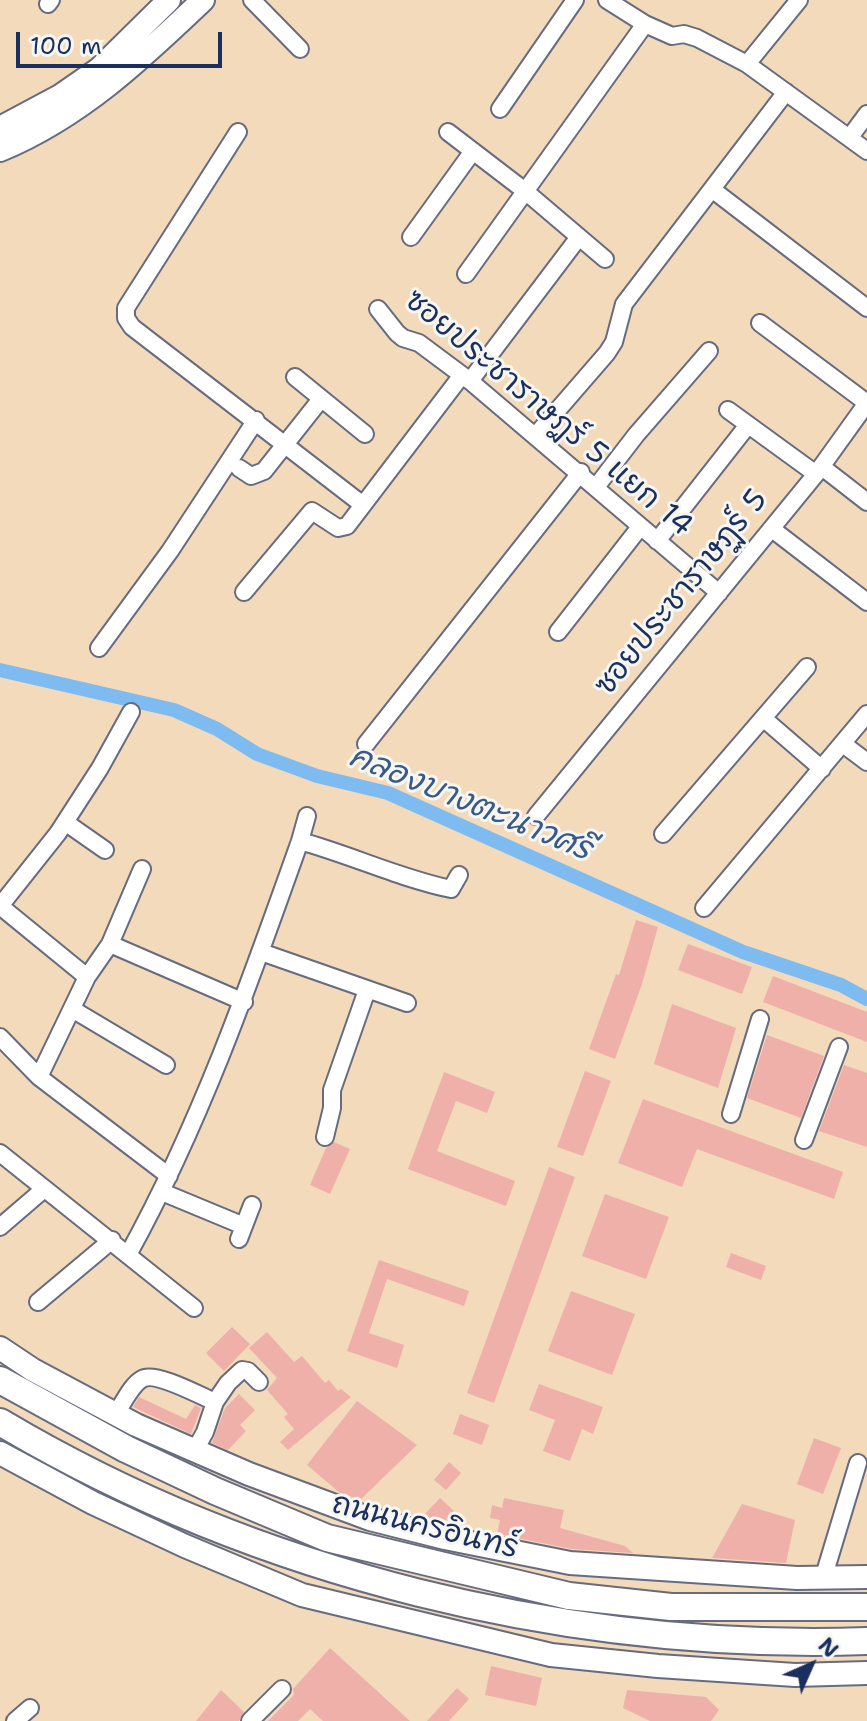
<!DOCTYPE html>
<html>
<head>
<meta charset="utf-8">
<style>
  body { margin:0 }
  #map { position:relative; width:867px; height:1721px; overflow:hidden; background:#f2dabb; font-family:"Shantell Sans",sans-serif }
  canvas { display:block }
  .north { position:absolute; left:771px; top:1625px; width:80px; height:80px; -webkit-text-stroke:6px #f6f6f2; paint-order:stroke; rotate:45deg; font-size:22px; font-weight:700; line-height:32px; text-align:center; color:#1b2f5e }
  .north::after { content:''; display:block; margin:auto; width:28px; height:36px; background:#1b2f5e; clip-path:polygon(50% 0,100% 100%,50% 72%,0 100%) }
  .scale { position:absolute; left:16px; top:32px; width:206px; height:36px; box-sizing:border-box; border:4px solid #1b2f5e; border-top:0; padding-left:10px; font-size:24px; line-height:28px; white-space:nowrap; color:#1b2f5e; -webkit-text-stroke:6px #f6f6f2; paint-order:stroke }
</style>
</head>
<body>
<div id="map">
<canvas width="867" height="1721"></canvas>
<div class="north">N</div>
<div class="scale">100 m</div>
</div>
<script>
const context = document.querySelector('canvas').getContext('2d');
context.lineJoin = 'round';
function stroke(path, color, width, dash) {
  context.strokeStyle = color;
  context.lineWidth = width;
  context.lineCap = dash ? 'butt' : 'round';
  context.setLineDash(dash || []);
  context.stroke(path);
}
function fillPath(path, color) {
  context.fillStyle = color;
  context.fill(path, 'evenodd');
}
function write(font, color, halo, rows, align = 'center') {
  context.font = font + ' "Shantell Sans","Playpen Sans Thai",sans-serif';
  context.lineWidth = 6;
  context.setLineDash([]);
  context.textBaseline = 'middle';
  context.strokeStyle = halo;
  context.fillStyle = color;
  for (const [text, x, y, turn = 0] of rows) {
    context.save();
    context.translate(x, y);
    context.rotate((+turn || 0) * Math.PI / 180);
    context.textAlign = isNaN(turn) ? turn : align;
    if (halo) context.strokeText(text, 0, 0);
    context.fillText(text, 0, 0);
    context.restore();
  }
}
stroke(new Path2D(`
  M0 670 174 710 217 729 257 754 317 776 388 793 743 952 841 985 867 999`), '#7ebbf1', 14);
fillPath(new Path2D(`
  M636 920 658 927 642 984 615 1059 589 1049 616 974 619 975Z
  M688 944 752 967 742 994 678 970Z
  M773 976 867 1012V1042L763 1002Z
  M672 1004 736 1028 718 1088 654 1064Z
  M767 1035 824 1056 801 1118 747 1098Z
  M844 1065 867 1073V1147L819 1131Z
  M585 1071 611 1081 583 1156 557 1147Z
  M444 1072 495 1092 487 1113 456 1101 437 1151 515 1181 506 1206 408 1169Z
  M643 1099 843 1172 834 1199 697 1149 682 1187 618 1163Z
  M334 1142 350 1149 330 1194 310 1185 326 1148Z
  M549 1167 575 1177 494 1403 467 1393Z
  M605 1194 669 1217 646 1279 582 1256Z
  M731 1253 766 1266 761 1280 726 1267Z
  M379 1260 469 1291 464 1306 387 1279 369 1333 404 1345 397 1368 347 1351Z
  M571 1291 635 1314 612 1375 548 1351Z
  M232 1327 250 1344 224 1371 206 1353Z
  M267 1332 294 1362 302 1356 325 1383 329 1380 338 1391 341 1389 351 1397 288 1450 280 1442 294 1429 284 1417 288 1414 267 1390 277 1378 249 1348Z
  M539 1384 603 1407 593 1434 582 1429 570 1461 543 1451 555 1420 529 1410Z
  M239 1394 255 1410 240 1425 246 1431 228 1450 212 1443 225 1408Z
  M139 1397 186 1419 195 1405 201 1408 191 1434 133 1407Z
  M357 1401 417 1445 360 1500 340 1493 307 1465Z
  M460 1414 489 1425 482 1445 453 1434Z
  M814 1438 841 1448 823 1494 797 1484Z
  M449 1462 461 1473 446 1490 434 1480Z
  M440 1498 454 1511 443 1523 430 1520 424 1515Z
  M504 1498 564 1510 560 1528 625 1546 633 1553 572 1549 497 1534 500 1520 490 1518 492 1505 502 1508Z
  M742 1504 795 1520 786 1563 712 1558Z
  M330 1648 410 1721H323L310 1709 298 1721H268L294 1695 293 1689Z
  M491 1666 542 1678 536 1706 485 1695Z
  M457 1688 469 1699 449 1721H427Z
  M221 1690 244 1712 239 1721H196Z
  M627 1690 706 1697 719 1710 711 1721H650L623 1708Z`), '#efb0a9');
const street = new Path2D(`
  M252 0 300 49
  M607 0 645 24 672 36 684 34 697 38 747 64 867 151
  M48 4 51 0
  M747 64 799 0
  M500 109 575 0
  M238 132 126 308V318L132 327 363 505
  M448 132 525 191 605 259
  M850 137 867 114
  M713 190 867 308
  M411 237 473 151
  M466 274 645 24
  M378 309 397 333 403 338 419 343 470 381 719 593
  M760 323 867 403
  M295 377 365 434
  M470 381 579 237
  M728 410 816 474
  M536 435 607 353 614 342 624 304 786 92
  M822 467 867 502
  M239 468 251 476 264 471 321 399
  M596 487 636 435 709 351
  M772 529 867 602
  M657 541 748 425
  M244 592 312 511 338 528 347 526 462 375
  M558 632 640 527
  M99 648 170 551 256 420
  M763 718 822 769
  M366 744 581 472
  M843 744 867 762
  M536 816 816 474 867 403
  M65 822 105 850
  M663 834 807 667
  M300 841 307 816
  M0 906 58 833 100 768 131 712
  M0 906 87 977
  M704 908 867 714
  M110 944 142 869
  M261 952 407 1003
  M72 1009 166 1065
  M0 1037 39 1077 169 1176
  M39 1077 87 977 110 944 244 1002
  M731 1114 760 1019
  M325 1137 332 1108V1090L367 990
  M804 1140 839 1047
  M0 1153 194 1308
  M162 1192 244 1226
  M0 1227 43 1190
  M239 1239 252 1205
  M129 1253C201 1122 250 982 300 841 351 855 399 878 451 889L459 875
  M38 1302 112 1240
  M215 1402 228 1383 242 1370 248 1371 259 1382
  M115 1415C123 1404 131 1385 142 1379 155 1371 201 1396 215 1402L205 1432 195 1450
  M823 1579 858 1463
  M15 1721 30 1708
  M250 1721 282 1689`);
const secondary = new Path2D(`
  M0 128 60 96 99 69 169 0
  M0 150C80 117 141 59 203 0
  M0 1348 33 1370 136 1425 249 1474 370 1519 445 1538 570 1563 797 1578 867 1577
  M0 1453 93 1503 185 1546 302 1595 551 1655 658 1666 795 1675 867 1673`);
const primary = new Path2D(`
  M0 1380 126 1449 215 1491 327 1538 569 1596 671 1607H867
  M0 1422C257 1575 569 1651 867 1641`);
stroke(street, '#666b7f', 20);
stroke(secondary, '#666b7f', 26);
stroke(primary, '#666b7f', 30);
stroke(street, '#fff', 16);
stroke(secondary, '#fff', 22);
stroke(primary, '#fff', 26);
write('30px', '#1b2f5e', '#f6f6f2', [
  ["ซอยประชาราษฎร์ 5 แยก 14",548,414,40],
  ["ซอยประชาราษฏร์ 5",682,593,-51],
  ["ถนนนครอินทร์",425,1527,14]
]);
write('italic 32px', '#39598a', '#f6f6f2', [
  ["คลองบางตะนาวศรี",470,804,22]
]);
</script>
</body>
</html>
